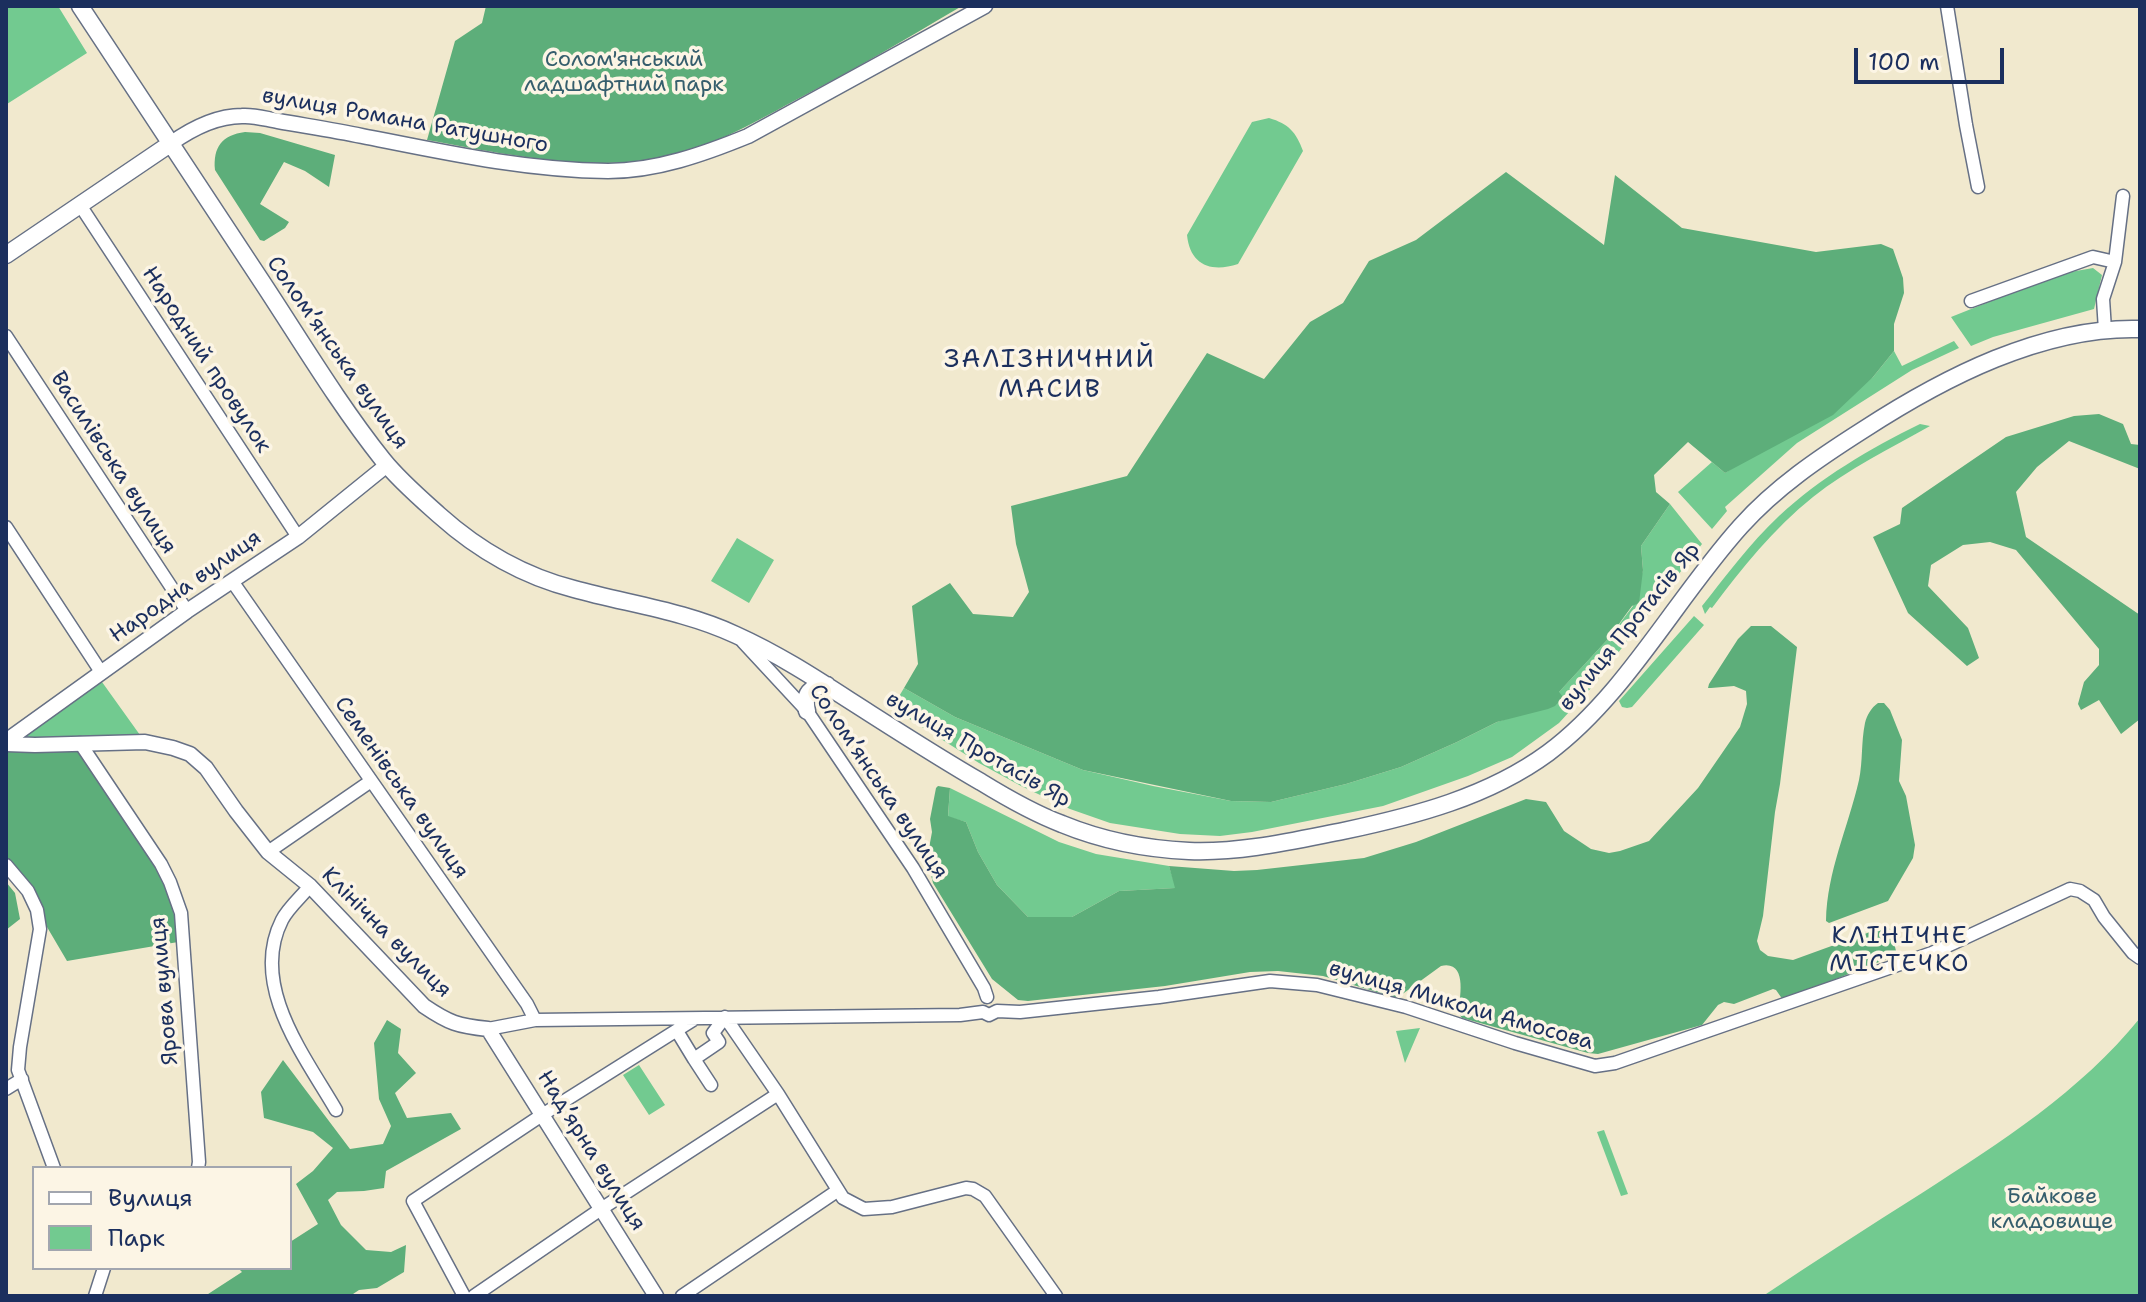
<!DOCTYPE html>
<html>
<head>
<meta charset="utf-8">
<style>
  body { margin:0 }
  #map { position:relative; width:2146px; height:1302px; overflow:hidden; background:#f1e9ce; font-family:"Shantell Sans",sans-serif }
  canvas { display:block }
  .frame { position:absolute; inset:0; border:8px solid #1b2f5e; pointer-events:none }
  .legend { position:absolute; left:32px; top:1166px; width:260px; height:104px; box-sizing:border-box; background:#fcf5e5; border:2px solid #a2a6af; margin:0; padding:10px 14px; list-style:none; font-size:24px; color:#1b2f5e }
  .legend li { display:flex; align-items:center; gap:16px; height:40px }
  .legend b { width:40px; border:2px solid #a2a6af }
  .scale { position:absolute; left:1854px; top:48px; width:150px; height:36px; box-sizing:border-box; border:4px solid #1b2f5e; border-top:0; padding-left:10px; font-size:24px; line-height:28px; white-space:nowrap; color:#1b2f5e; -webkit-text-stroke:6px #fcf5e5; paint-order:stroke }
</style>
</head>
<body>
<div id="map">
<canvas width="2146" height="1302"></canvas>
<div class="frame"></div>
<ul class="legend">
<li><b style="height:10px;background:#fff"></b>Вулиця</li>
<li><b style="height:22px;background:#72ca90"></b>Парк</li>
</ul>
<div class="scale">100 m</div>
</div>
<script>
const context = document.querySelector('canvas').getContext('2d');
context.lineJoin = 'round';
function fillPath(path, color) {
  context.fillStyle = color;
  context.fill(path, 'evenodd');
}
function stroke(path, color, width, dash) {
  context.strokeStyle = color;
  context.lineWidth = width;
  context.lineCap = dash ? 'butt' : 'round';
  context.setLineDash(dash || []);
  context.stroke(path);
}
function write(font, color, halo, rows, align = 'center') {
  context.font = font + ' "Shantell Sans",sans-serif';
  context.lineWidth = 7;
  context.setLineDash([]);
  context.textBaseline = 'middle';
  context.strokeStyle = halo;
  context.fillStyle = color;
  for (const [text, x, y, turn = 0] of rows) {
    context.save();
    context.translate(x, y);
    context.rotate((+turn || 0) * Math.PI / 180);
    context.textAlign = isNaN(turn) ? turn : align;
    if (halo) context.strokeText(text, 0, 0);
    context.fillText(text, 0, 0);
    context.restore();
  }
}
fillPath(new Path2D(`
  M6 6H58L87 53 7 104Z
  M1269 118C1289 124 1296 132 1303 151L1238 264C1211 273 1190 265 1187 235L1252 122Z
  M2093 268 2102 275 2094 309 1993 337 1971 346 1951 317 2059 274Z
  M1954 341 1959 348 1912 370 1797 443 1725 507 1727 511 1712 529 1678 492 1712 462 1725 473 1873 377 1894 351 1902 366Z
  M1920 424 1930 426C1891 448 1848 469 1813 497 1773 529 1742 568 1712 608L1710 607 1705 614 1702 606C1726 576 1750 543 1779 516 1820 478 1869 449 1920 424Z
  M1670 504 1702 544 1591 688 1559 723 1512 757 1468 776 1383 806 1252 832 1220 836 1180 834 1110 823 1070 809 1021 786 979 763 892 708 904 688 955 717 1083 770 1153 786 1231 801 1271 802 1346 784 1401 767 1457 742 1497 722 1518 715 1558 693 1608 639 1633 606 1643 570 1641 546Z
  M737 538 774 560 749 603 711 581Z
  M1694 616 1704 625 1632 707 1627 708 1622 707 1619 701Z
  M97 675 145 742 6 744Z
  M950 788 1059 842 1096 854 1169 866 1176 888 1119 891 1072 917H1028L997 885 978 852 966 822 948 817Z
  M2140 1018V1296H1763C1815 1261 1868 1227 1922 1193 2001 1142 2080 1092 2140 1018Z
  M1420 1028 1405 1063 1396 1031Z
  M639 1065 665 1105 649 1115 623 1075Z
  M1604 1130 1628 1194 1621 1196 1597 1132Z`), '#72ca90');
fillPath(new Path2D(`
  M486 6H962C906 39 850 72 792 102 750 125 706 150 658 158 584 172 500 153 427 140L455 41 482 23Z
  M245 132 260 133 335 155 329 187 305 171 284 162 260 204 289 222 285 228 264 241 260 240 215 170C213 147 222 135 245 132Z
  M1506 172 1604 245 1615 175 1682 228 1816 252 1881 244 1893 249 1903 278 1904 293 1894 324V351L1873 377 1833 415 1725 473 1688 442 1654 475 1656 492 1670 504 1641 546 1643 570 1639 603 1632 606 1608 639 1559 692 1563 697 1555 706 1548 709 1497 722 1457 742 1401 767 1346 784 1271 802 1231 801 1083 770 955 717 904 688 918 664 912 606 950 583 973 614 1013 617 1029 592 1016 544 1011 506 1127 476 1207 353 1264 379 1310 322 1343 303 1369 261 1416 240Z
  M2099 414 2123 424 2131 444 2140 445V469L2069 441 2037 467 2016 492 2026 537 2140 615V719L2121 734 2099 700 2081 710 2078 704 2084 682 2099 665V649L2016 550 1990 542 1963 545 1931 565 1928 586 1968 628 1979 658 1967 666 1908 613 1873 537 1900 524 1902 508 2006 437 2074 416Z
  M1751 626H1771L1797 647 1780 784 1775 812 1763 916 1757 941 1760 950 1768 956 1793 960 1881 928 1888 927 1891 930 1896 951 1894 956 1783 1000 1776 990 1773 989 1734 1004 1724 1002 1718 1005 1702 1025 1598 1054 1588 1053 1462 1018 1458 1013C1460 998 1468 960 1441 966L1397 998 1323 976 1278 971 1250 972 1165 986 1028 1001 1018 1000 992 979 933 883 927 859 932 832 930 819 936 788 938 786 950 788 948 816 966 822 978 852 997 885 1028 917H1072L1119 891 1175 888 1169 866 1234 871 1257 870 1364 858 1416 842 1526 799 1546 802 1564 831 1591 849 1609 853 1620 851 1649 841 1698 788 1740 727 1747 704 1746 691 1734 686 1711 688H1708L1709 684 1738 639Z
  M1878 703H1884L1890 710 1902 740 1899 781 1906 796 1915 845 1913 858 1888 901 1829 923 1826 921C1827 871 1848 828 1859 780 1863 761 1861 742 1865 723 1867 715 1871 708 1878 703Z
  M77 749 156 868C169 893 176 914 178 942L67 961 37 910 6 865V750L32 752Z
  M6 882 15 893 20 919 6 930Z
  M387 1020 401 1029 398 1053 416 1073 395 1093 407 1118 451 1113 461 1129 386 1171 384 1188 364 1191 337 1192 328 1200 341 1225 366 1250 391 1252 406 1245 404 1272 377 1288 359 1290 350 1296H205L242 1272 238 1268H290V1242L318 1224 296 1184 313 1171 333 1148 313 1132 264 1118 261 1092 283 1060 350 1149 383 1144 391 1126 379 1099 374 1043Z`), '#5dae7a');
const minor = new Path2D(`
  M1947 6 1966 125 1978 187
  M80 205 298 537
  M1971 301 2093 257 2115 262
  M2105 330 2103 299 2115 262 2123 196
  M6 336 187 611
  M6 527 101 672
  M232 581 527 1004 535 1020
  M743 642 807 711 913 868 984 988 987 997
  M80 743 161 864 170 882 181 913 199 1162 198 1168
  M268 852 371 781
  M6 865 28 891 37 910 40 929 20 1047 18 1070 54 1168
  M310 886C301 897 288 908 282 920 249 985 304 1055 336 1110
  M488 1029 535 1020 960 1015 983 1012 989 1015 997 1011 1020 1012 1159 997 1270 981 1317 985 1406 1007 1515 1043 1595 1066 1615 1063 1932 953 2070 889 2080 891 2094 900 2104 917 2133 953 2140 958
  M677 1031 694 1059
  M711 1085 694 1059 719 1042 713 1033 725 1017 778 1094 843 1198 864 1209 892 1207 966 1188 973 1189 985 1196 1056 1296
  M6 1089 22 1079
  M95 1296 104 1268
  M464 1296 413 1201 542 1115 693 1020
  M474 1296 601 1209 778 1094
  M682 1296 837 1191`);
const tertiary = new Path2D(`
  M170 144C191 129 215 116 242 116 254 115 266 119 278 121 306 126 334 130 362 136 443 152 524 170 608 171 656 171 704 154 748 136L985 6
  M6 741 187 611 298 537 387 465
  M6 744 35 745 145 742 173 748 190 754 206 768 236 811 268 852 310 886 424 1006C449 1023 458 1026 488 1029L656 1296`);
const secondary = new Path2D(`
  M80 6C142 100 204 194 266 288 304 346 340 406 383 460 399 480 420 498 439 515 477 549 523 576 574 589 628 604 685 611 736 635 776 653 812 676 849 700 893 728 936 756 981 782 1007 798 1033 813 1062 824 1101 840 1146 849 1189 851 1241 853 1292 841 1343 831 1414 816 1488 797 1548 753 1626 695 1676 598 1741 526 1776 487 1819 458 1863 430 1943 378 2043 326 2140 329
  M6 255 170 144
  M807 711C803 694 810 686 827 685`);
stroke(minor, '#667085', 15);
stroke(tertiary, '#667085', 17);
stroke(secondary, '#667085', 19);
stroke(minor, '#fff', 12);
stroke(tertiary, '#fff', 14);
stroke(secondary, '#fff', 16);
write('22px', '#355e6d', '#fcf5e5', [
  ["Солом'янський",624,60],
  ["ладшафтний парк",624,85],
  ["Байкове",2052,1197],
  ["кладовище",2052,1222]
]);
write('22px', '#1b2f5e', '#fcf5e5', [
  ["вулиця Романа Ратушного",405,121,10],
  ["Соломʼянська вулиця",337,353,55],
  ["Народний провулок",206,360,57],
  ["Василівська вулиця",113,463,57],
  ["Народна вулиця",186,587,-35],
  ["вулиця Протасів Яр",1630,627,-51],
  ["вулиця Протасів Яр",978,750,30],
  ["Соломʼянська вулиця",878,782,56],
  ["Семенівська вулиця",401,788,55],
  ["Клінічна вулиця",386,933,45],
  ["Ярова вулиця",165,991,-95],
  ["вулиця Миколи Амосова",1461,1006,16],
  ["Надʼярна вулиця",591,1151,58]
]);
context.letterSpacing = '2px';
write('24px', '#1b2f5e', '#fcf5e5', [
  ["КЛІНІЧНЕ",1900,937],
  ["МІСТЕЧКО",1900,965]
]);
context.letterSpacing = '0px';
context.letterSpacing = '2px';
write('26px', '#1b2f5e', '#fcf5e5', [
  ["ЗАЛІЗНИЧНИЙ",1050,360],
  ["МАСИВ",1050,390]
]);
context.letterSpacing = '0px';
</script>
</body>
</html>
